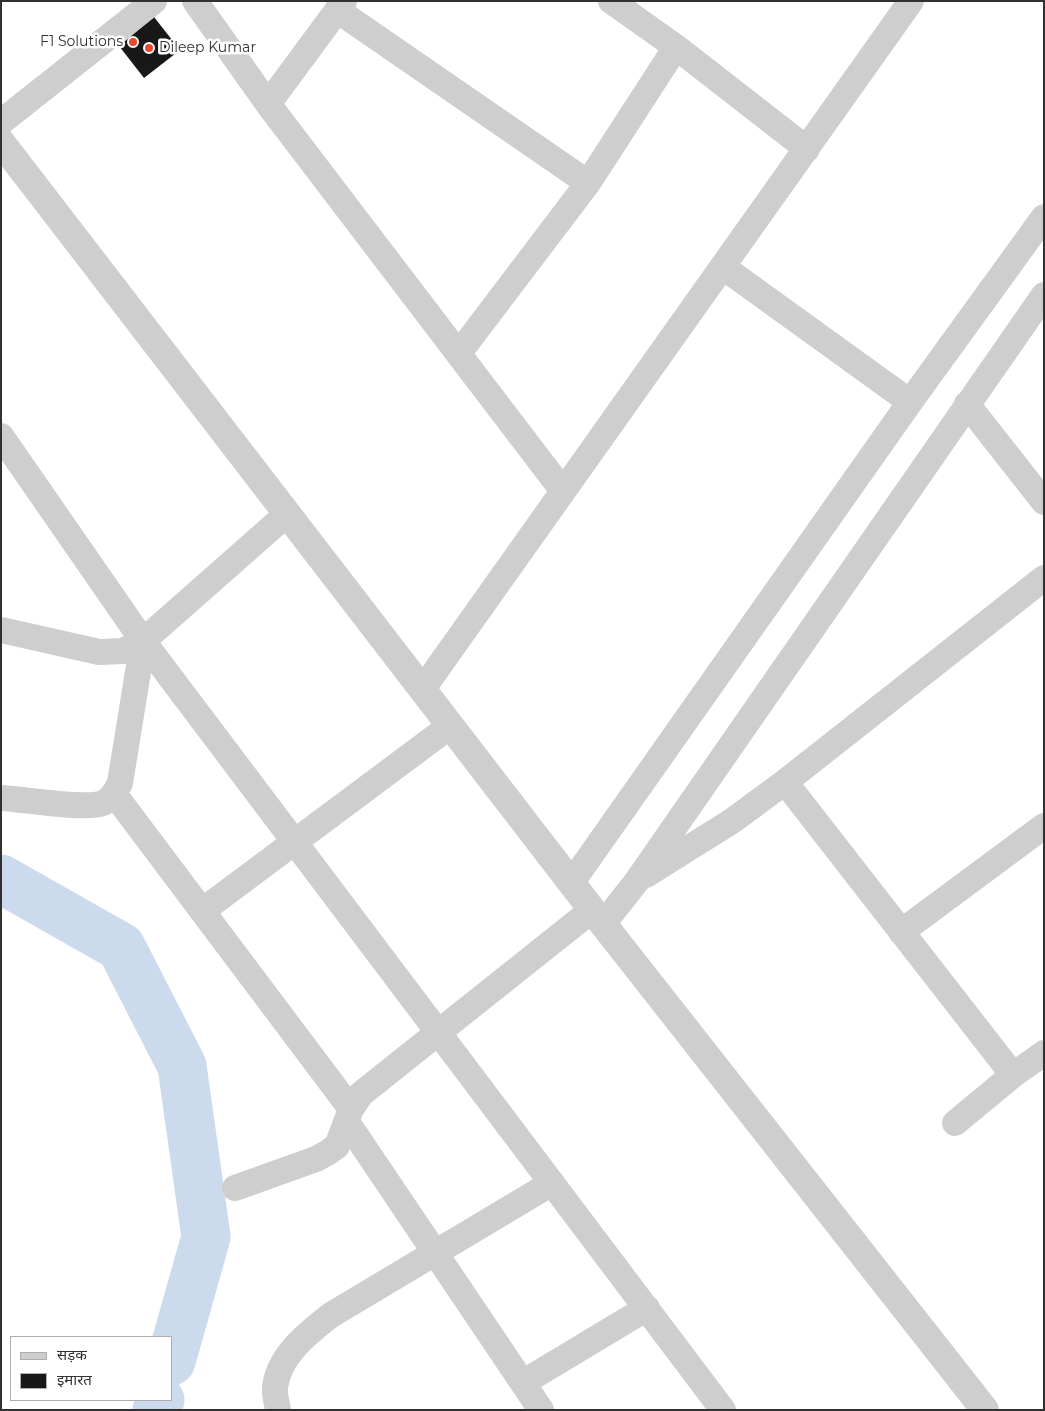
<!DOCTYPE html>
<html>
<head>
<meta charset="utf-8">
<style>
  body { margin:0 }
  #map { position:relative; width:1045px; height:1411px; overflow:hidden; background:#fff; font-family:Montserrat,"Noto Sans Devanagari",sans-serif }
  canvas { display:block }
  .frame { position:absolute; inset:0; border:2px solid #313131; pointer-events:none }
  .legend { position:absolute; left:10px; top:1336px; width:162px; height:65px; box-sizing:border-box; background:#fff; border:1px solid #adadad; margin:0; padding:6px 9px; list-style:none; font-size:15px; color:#313131 }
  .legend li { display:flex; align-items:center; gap:10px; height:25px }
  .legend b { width:25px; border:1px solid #adadad }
</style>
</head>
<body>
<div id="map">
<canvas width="1045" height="1411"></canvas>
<div class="frame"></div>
<ul class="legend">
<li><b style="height:6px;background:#cecece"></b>सड़क</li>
<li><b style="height:14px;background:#181818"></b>इमारत</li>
</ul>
</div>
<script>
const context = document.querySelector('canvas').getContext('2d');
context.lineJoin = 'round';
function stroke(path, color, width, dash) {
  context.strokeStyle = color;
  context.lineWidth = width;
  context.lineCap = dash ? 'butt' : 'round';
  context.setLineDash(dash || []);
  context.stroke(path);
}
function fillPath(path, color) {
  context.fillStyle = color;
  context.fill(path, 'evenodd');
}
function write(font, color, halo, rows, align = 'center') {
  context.font = font + ' Montserrat,sans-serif';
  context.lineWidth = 5;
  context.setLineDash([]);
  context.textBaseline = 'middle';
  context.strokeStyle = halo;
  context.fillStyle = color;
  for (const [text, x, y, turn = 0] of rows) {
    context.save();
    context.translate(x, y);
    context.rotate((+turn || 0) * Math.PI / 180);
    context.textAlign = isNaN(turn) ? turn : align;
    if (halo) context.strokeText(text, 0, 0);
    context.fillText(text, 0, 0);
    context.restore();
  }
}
stroke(new Path2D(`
  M1 879 121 947 182 1066 206 1237 171 1361
  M157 1410 160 1400`), '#ccdaee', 49);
fillPath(new Path2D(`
  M154 17 180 50 144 78 119 46Z`), '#181818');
stroke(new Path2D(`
  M195 1 268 104 563 491
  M611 1 676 47 807 149
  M337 10 588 183
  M268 104 344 1
  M1 122 154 1
  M723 267 910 402
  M459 353 588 183 676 47
  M967 404 1044 502
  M1 436 143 641 723 1410
  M1 630 99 652 123 651 143 641 287 514
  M422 690 911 1
  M785 782 1013 1075
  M115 795 351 1109
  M1 798C24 799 85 810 103 803 112 799 116 791 120 783L143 641
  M646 875 732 821 785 782 1044 578
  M572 882 910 402 1044 217
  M202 911 450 726
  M603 924 637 881 1044 295
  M901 932 1044 826
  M347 1122 541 1410
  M955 1123 1013 1075 1044 1053
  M235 1188 316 1159 327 1153 337 1146 351 1109 361 1094 592 910
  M524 1382 647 1308
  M278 1410C277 1403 274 1394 275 1387 279 1355 308 1333 331 1315L552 1183`), '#cecece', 26);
stroke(new Path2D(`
  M1 142 603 924 985 1410`), '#cecece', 28);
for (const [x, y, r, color] of [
  [133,42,5,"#ea4731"],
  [149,48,5,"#ea4731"]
]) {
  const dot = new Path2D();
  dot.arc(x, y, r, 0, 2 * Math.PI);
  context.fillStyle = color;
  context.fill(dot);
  stroke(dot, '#fff', 2);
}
write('14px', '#313131', '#fff', [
  ["F1 Solutions",123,42],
  ["Dileep Kumar",159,48,"left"]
], 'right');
</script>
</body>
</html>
